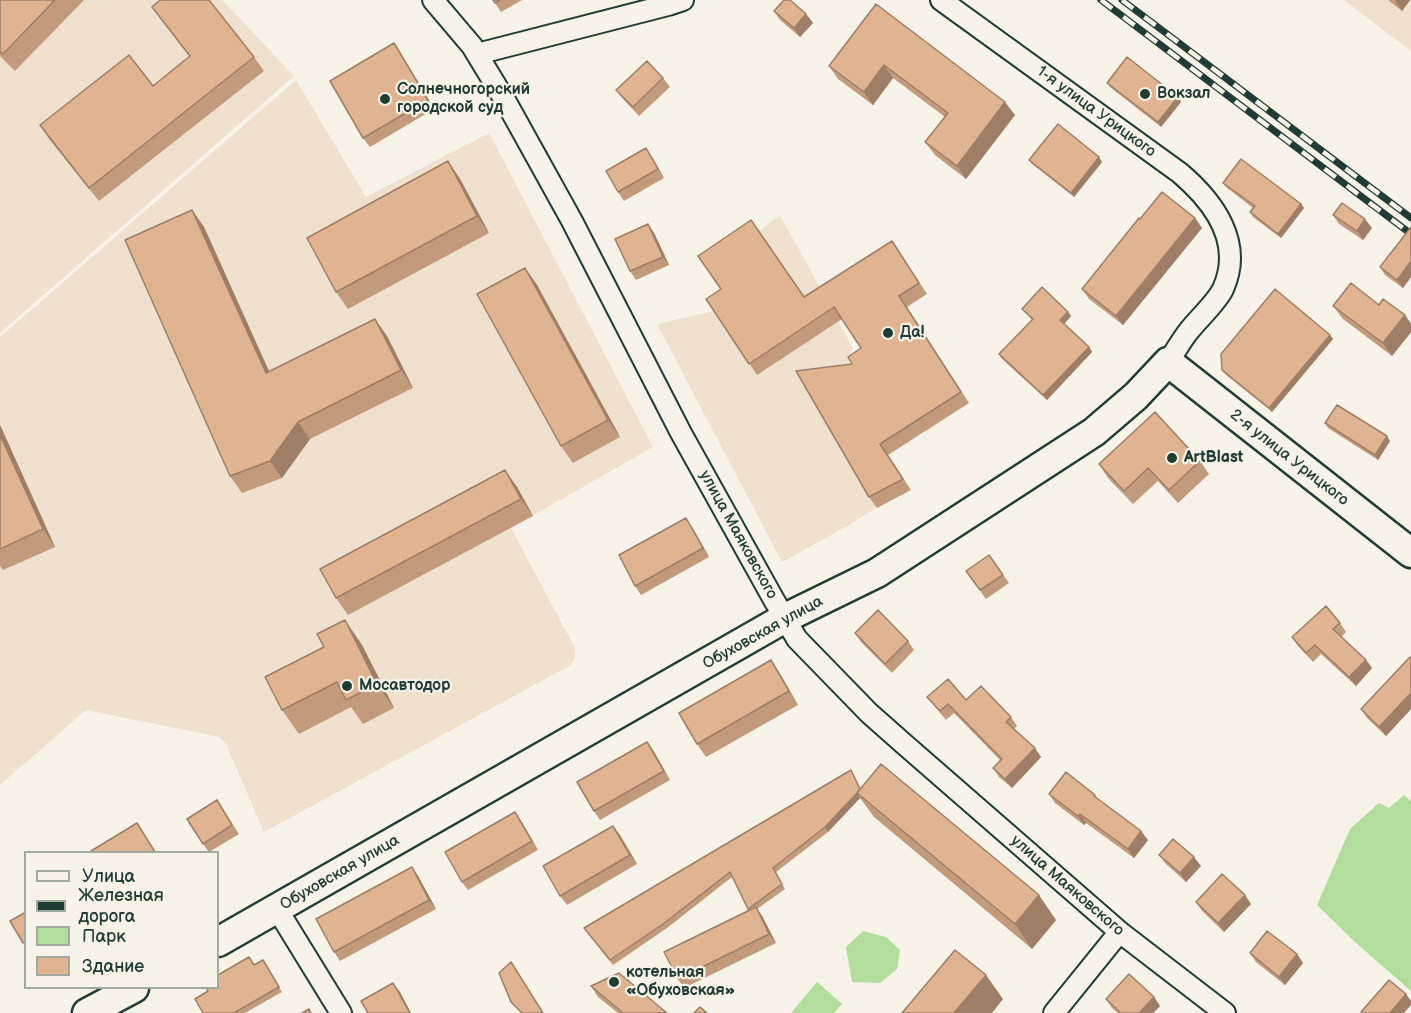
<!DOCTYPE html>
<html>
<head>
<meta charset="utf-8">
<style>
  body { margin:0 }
  #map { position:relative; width:1411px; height:1013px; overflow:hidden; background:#f7f3e8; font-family:"Balsamiq Sans",sans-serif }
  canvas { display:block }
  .legend { position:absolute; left:24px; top:851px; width:195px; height:138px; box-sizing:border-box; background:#f7f3e8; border:2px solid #a1aaa0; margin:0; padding:8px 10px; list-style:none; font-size:18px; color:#1f3d34 }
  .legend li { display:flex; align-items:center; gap:12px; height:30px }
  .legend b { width:30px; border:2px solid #a1aaa0 }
</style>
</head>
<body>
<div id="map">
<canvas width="1411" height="1013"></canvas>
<ul class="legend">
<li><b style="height:8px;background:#f7f3e8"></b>Улица</li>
<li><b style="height:8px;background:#1f3d34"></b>Железная дорога</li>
<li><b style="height:16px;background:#b2de9c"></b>Парк</li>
<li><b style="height:16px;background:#e1b491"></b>Здание</li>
</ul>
</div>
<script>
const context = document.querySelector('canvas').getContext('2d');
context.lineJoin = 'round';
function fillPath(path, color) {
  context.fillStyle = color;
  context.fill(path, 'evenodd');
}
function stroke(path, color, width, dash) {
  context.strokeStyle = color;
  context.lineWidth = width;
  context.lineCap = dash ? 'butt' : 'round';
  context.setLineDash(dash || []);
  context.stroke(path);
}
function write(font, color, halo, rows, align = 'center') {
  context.font = font + ' "Balsamiq Sans",sans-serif';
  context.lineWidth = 4.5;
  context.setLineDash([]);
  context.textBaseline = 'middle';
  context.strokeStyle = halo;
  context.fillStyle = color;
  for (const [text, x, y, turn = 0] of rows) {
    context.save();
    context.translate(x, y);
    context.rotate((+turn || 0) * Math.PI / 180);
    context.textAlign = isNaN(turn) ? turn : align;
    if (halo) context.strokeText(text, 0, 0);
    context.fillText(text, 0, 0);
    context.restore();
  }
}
fillPath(new Path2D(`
  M0 0H222L294 76 0 333Z
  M1344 0H1411V51Z
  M296 80 366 197 489 133 653 447 511 528 575 648V657L571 665 264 832 226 744 220 737 86 710 0 785V337Z
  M780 215 853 348 845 377 888 456 887 501 849 525 782 562 657 324 714 311 759 231Z`), '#f0e0ce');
fillPath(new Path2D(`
  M1404 795 1411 801V991L1355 942 1317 905 1350 829 1379 803 1389 808Z
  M863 931 886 937 900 950 897 969 880 983 852 982 846 947Z
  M817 982 842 1004 834 1013H791Z`), '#b2de9c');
const street = new Path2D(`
  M433 0 472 46 506 102 572 221 681 433 774 600 797 639 869 713 904 744 1121 933 1225 1013
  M941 0 1180 173C1214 202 1244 243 1223 289 1217 302 1198 319 1188 332 1181 341 1175 352 1168 362
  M477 54 668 5 683 0
  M277 909 341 1013
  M1054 1013 1113 940 1121 933`);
const secondary = new Path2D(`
  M218 942 785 618 877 573 1094 432 1136 396 1168 362 1411 553
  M87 1013 134 988`);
stroke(street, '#1f3d34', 24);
stroke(secondary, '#1f3d34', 33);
stroke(street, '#f7f3e8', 20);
stroke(secondary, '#f7f3e8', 28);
const rail = new Path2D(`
  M1101 0 1411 234
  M1122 0 1411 218`);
stroke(rail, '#1f3d34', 7);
stroke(rail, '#f7f3e8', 4.5, [14]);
fillPath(new Path2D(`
  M0 0H84L15 71 0 56Z
  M493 0H522L501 12Z
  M1388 0H1410L1402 11Z
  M876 4 1015 115 966 179 935 155 925 142 945 117 893 78 873 105 838 79 829 66Z
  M152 7 254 57 264 71 99 201 49 139 40 125 153 86 190 57Z
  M774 11 806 14 813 23 800 37 780 20Z
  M394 43 434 109 370 147 363 138Z
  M663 78 670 87 639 116 623 99 616 90Z
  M1107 83 1178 97 1181 102 1161 127 1110 87Z
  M652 157 664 178 624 201 618 192Z
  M1029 160 1102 162 1074 197 1032 164Z
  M448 161 460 179 489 233 348 309 336 292Z
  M1223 183 1301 204 1304 208 1281 238 1253 217 1250 212 1253 208 1226 187Z
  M192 210 204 227 269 372 387 336 413 388 310 439 282 478 242 493 230 476Z
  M1333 215 1372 228 1363 240 1339 224Z
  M1195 218 1202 228 1123 325 1089 299 1082 289 1140 219Z
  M648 224 654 233 669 265 636 280 630 271Z
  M1411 227V277L1403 288 1385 275 1380 267Z
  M892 241 927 294 907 307 969 403 888 455 911 490 877 508 869 497 852 364 861 348 842 319 757 375 706 299 804 297Z
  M525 268 537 285 620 437 573 463 561 446Z
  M1379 305 1405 315 1411 324V332L1392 356 1343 319 1333 306Z
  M1022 309 1068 312 1071 316 1064 324 1089 347 1092 352 1047 400 1002 359 999 354 1032 320Z
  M1330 335 1333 339 1272 412 1225 374 1222 370Z
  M1325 423 1390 441 1378 460 1328 428Z
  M0 425 55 547 3 570 0 566Z
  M1200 461 1209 474 1178 503 1158 481 1133 504 1108 478 1099 464Z
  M517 487 533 516 348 615 336 598Z
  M692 527 709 557 641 595 635 586Z
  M989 555 1009 583 986 599 966 571Z
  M1340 623 1346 632 1341 637 1366 660 1372 668 1356 686 1321 654 1313 662 1298 646 1292 637Z
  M855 633 908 641 914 650 892 673 861 642Z
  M362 645 394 708 363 724 351 707 299 734 282 710Z
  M1411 658V709L1386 736 1367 718 1361 709Z
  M780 674 798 705 706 757 697 744Z
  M927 697 966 700 1011 717 1017 726 1014 729 1041 757 1012 788 999 777 993 768 1000 760 954 713 946 720Z
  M647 742 670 780 600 820 594 811Z
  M851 770 860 788 1056 920 1032 949 874 817 860 798 828 832 776 872 785 889 757 909 762 916 776 943 684 988 678 979 749 910 732 877 667 928 613 965 584 928Z
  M1049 794 1097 798 1148 840 1134 858 1086 823 1084 825 1055 803Z
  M217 800 239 834 209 852 203 844Z
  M515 812 538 850 468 890 462 882Z
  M613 826 637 864 567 905 560 896Z
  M1159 855 1201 866 1186 882 1166 864Z
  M412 867 418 876 436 909 340 961 334 952Z
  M1196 902 1251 904 1224 932 1202 911Z
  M1250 953 1297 954 1303 963 1285 985 1256 962Z
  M263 960 282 992 245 1013H203L254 965Z
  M591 986 667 1013H618L598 997Z
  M1154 997 1160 1006 1153 1013H1118L1112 1008 1106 999Z`), '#c29b7d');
fillPath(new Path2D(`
  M1395 0H1410L1402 11Z
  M806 14 813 23 800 37 794 28Z
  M394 43 400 52 434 109 428 100Z
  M884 65 893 78 873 105 864 92Z
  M1178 97 1181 102 1161 127 1158 122Z
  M1005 102 1015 115 966 179 957 166Z
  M646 148 652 157 664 178 658 169Z
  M1099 157 1102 162 1074 197 1071 193Z
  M448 161 460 179 489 233 477 216Z
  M1301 204 1304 208 1281 238 1278 234Z
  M192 210 204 227 278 391 266 373Z
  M1195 218 1202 228 1123 325 1116 316Z
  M1365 219 1372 228 1363 240 1357 231Z
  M648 224 654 233 669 265 663 257Z
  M1411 261V277L1403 288 1397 280Z
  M525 268 537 285 620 437 608 420Z
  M1068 312 1071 316 1063 325 1060 320Z
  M1405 315 1411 324V332L1392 356 1383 343Z
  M375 319 387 336 413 388 401 370Z
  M1330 335 1333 339 1272 412 1269 408Z
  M1089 347 1092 352 1047 400 1043 395Z
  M298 422 310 439 282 478 270 461Z
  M0 425 55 547 43 529 0 435Z
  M1387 436 1390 441 1378 460 1375 455Z
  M505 470 517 487 533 516 521 499Z
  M686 518 692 527 709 557 703 548Z
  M345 620 362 645 394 708 377 684Z
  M771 660 780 674 798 705 789 691Z
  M1366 660 1372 668 1356 686 1349 677Z
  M1411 693V709L1386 736 1379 727Z
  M647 742 653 750 670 780 664 771Z
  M1035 748 1041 757 1012 788 1005 779Z
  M857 793 860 798 828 832 825 827Z
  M515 812 521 821 538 850 532 841Z
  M1080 814 1086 823 1084 825 1078 816Z
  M613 826 620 835 637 864 630 855Z
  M1141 831 1148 840 1134 858 1128 849Z
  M1194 857 1201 866 1186 882 1180 873Z
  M412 867 418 876 436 909 429 900Z
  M1039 895 1056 920 1032 949 1015 924Z
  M1245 895 1251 904 1224 932 1218 923Z
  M756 907 762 916 776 943 769 934Z
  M1297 954 1303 963 1285 985 1279 977Z
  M986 975 1003 999 992 1013H954Z
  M393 983 400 992 411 1013H410Z
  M1406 994 1411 1001V1005L1404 1013H1390Z
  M1154 997 1160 1006 1153 1013H1139Z`), '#9e7e66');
const building = new Path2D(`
  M0 0H55L3 54 0 51Z
  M160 0H209L254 57 89 188 40 125 129 55 153 86 190 56 152 7Z
  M493 0H500L495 3Z
  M784 0H790L806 14 794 28 774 11Z
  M876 4 1005 102 957 166 925 142 948 113 884 65 864 92 829 66Z
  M394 43 428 100 363 138 330 81Z
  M1127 57 1178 97 1158 122 1107 83Z
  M647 61 663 78 633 107 616 90Z
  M1058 124 1099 157 1071 193 1029 160Z
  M646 148 658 169 618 192 606 171Z
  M1241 159 1301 204 1278 234 1250 212 1255 206 1223 183Z
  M448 161 477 216 336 292 307 238Z
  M1162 192 1195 218 1116 316 1082 289 1139 218 1140 219Z
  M1342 203 1365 219 1357 231 1333 215Z
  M192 210 266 373 375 319 401 370 298 422 270 461 230 476 125 240Z
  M751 220 804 297 892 241 919 283 899 296 961 392 880 444 903 479 869 497 796 371 852 364 848 357 861 348 834 307 749 364 706 299 721 289 698 256Z
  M648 224 663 257 630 271 615 239Z
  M1411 227V261L1397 280 1380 267Z
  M525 268 608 420 561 446 477 294Z
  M1351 283 1379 305 1383 299 1405 315 1383 343 1333 306Z
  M1042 287 1068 312 1060 320 1089 347 1043 395 999 354 1033 319 1022 309Z
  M1275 289 1330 335 1269 408 1222 370 1221 354Z
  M1337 405 1387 436 1375 455 1325 423Z
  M1155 412 1200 461 1169 490 1148 468 1124 491 1099 464Z
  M0 435 43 529 0 549Z
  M505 470 521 499 336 598 320 569Z
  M686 518 703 548 635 586 619 555Z
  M989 555 1003 575 980 590 966 571Z
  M1326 606 1340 623 1333 629 1366 660 1349 677 1315 645 1306 653 1292 637Z
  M878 610 908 641 885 664 855 633Z
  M345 620 377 684 346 700 337 682 282 710 265 677 324 647 317 634Z
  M1410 657 1411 658V693L1379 727 1361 709Z
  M771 660 789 691 697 744 679 713Z
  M948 679 966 700 981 686 1011 717 1006 722 1035 748 1005 779 993 768 1002 759 948 704 940 711 927 697Z
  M647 742 664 771 594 811 577 782Z
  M881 764 1039 895 1015 924 857 793Z
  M851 770 860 789 857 793 825 827 773 868 782 884 748 909 730 872 663 924 610 960 584 928Z
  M1066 772 1095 795 1094 796 1141 831 1128 849 1080 814 1078 816 1049 794Z
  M217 800 232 825 203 844 187 819Z
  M515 812 532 841 462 882 445 852Z
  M137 823 155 852H91V851Z
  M613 826 630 855 560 896 543 866Z
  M1173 839 1194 857 1180 873 1159 855Z
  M412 867 429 900 334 952 316 919Z
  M1222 874 1245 895 1218 923 1196 902Z
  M756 907 769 934 678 979 664 952Z
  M26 912V941L23 943 10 921Z
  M1267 931 1297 954 1279 977 1250 953Z
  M955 950 986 975 954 1013H902Z
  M249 957 254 965 263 960 279 987 234 1013H203L195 999 208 991 206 987H218V975Z
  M511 962 543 1013H522L511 1002 499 973Z
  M619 973 667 1013H623L591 986Z
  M1129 974 1154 997 1139 1013H1121L1106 999Z
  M1389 980 1406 994 1390 1013H1362L1361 1012Z
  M393 983 410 1013H368L361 1001Z
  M700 1007 707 1013H694Z
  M309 1009 311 1013H302Z`);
fillPath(building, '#e1b491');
stroke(building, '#9e7e66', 1.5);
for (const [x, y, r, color] of [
  [1145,94,6,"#1f3d34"],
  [385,99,6,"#1f3d34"],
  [888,333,6,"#1f3d34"],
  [1172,458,6,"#1f3d34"],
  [347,686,6,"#1f3d34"],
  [614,982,6,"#1f3d34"]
]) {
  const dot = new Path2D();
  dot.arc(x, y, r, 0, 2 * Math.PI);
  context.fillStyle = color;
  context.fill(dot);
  stroke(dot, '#f7f3e8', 2);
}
write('bold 16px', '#1f3d34', '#f7f3e8', [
  ["Солнечногорский",397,90],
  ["городской суд",397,108],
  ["Вокзал",1157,94],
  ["Да!",900,333],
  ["ArtBlast",1184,458],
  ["Мосавтодор",359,686],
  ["котельная",626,973],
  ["«Обуховская»",626,991]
], 'left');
write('16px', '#1f3d34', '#f7f3e8', [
  ["1-я улица Урицкого",1096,112,36],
  ["2-я улица Урицкого",1289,458,38],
  ["улица Маяковского",738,535,61],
  ["Обуховская улица",763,633,-29],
  ["Обуховская улица",340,873,-30],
  ["улица Маяковского",1067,886,41]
]);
</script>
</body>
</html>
